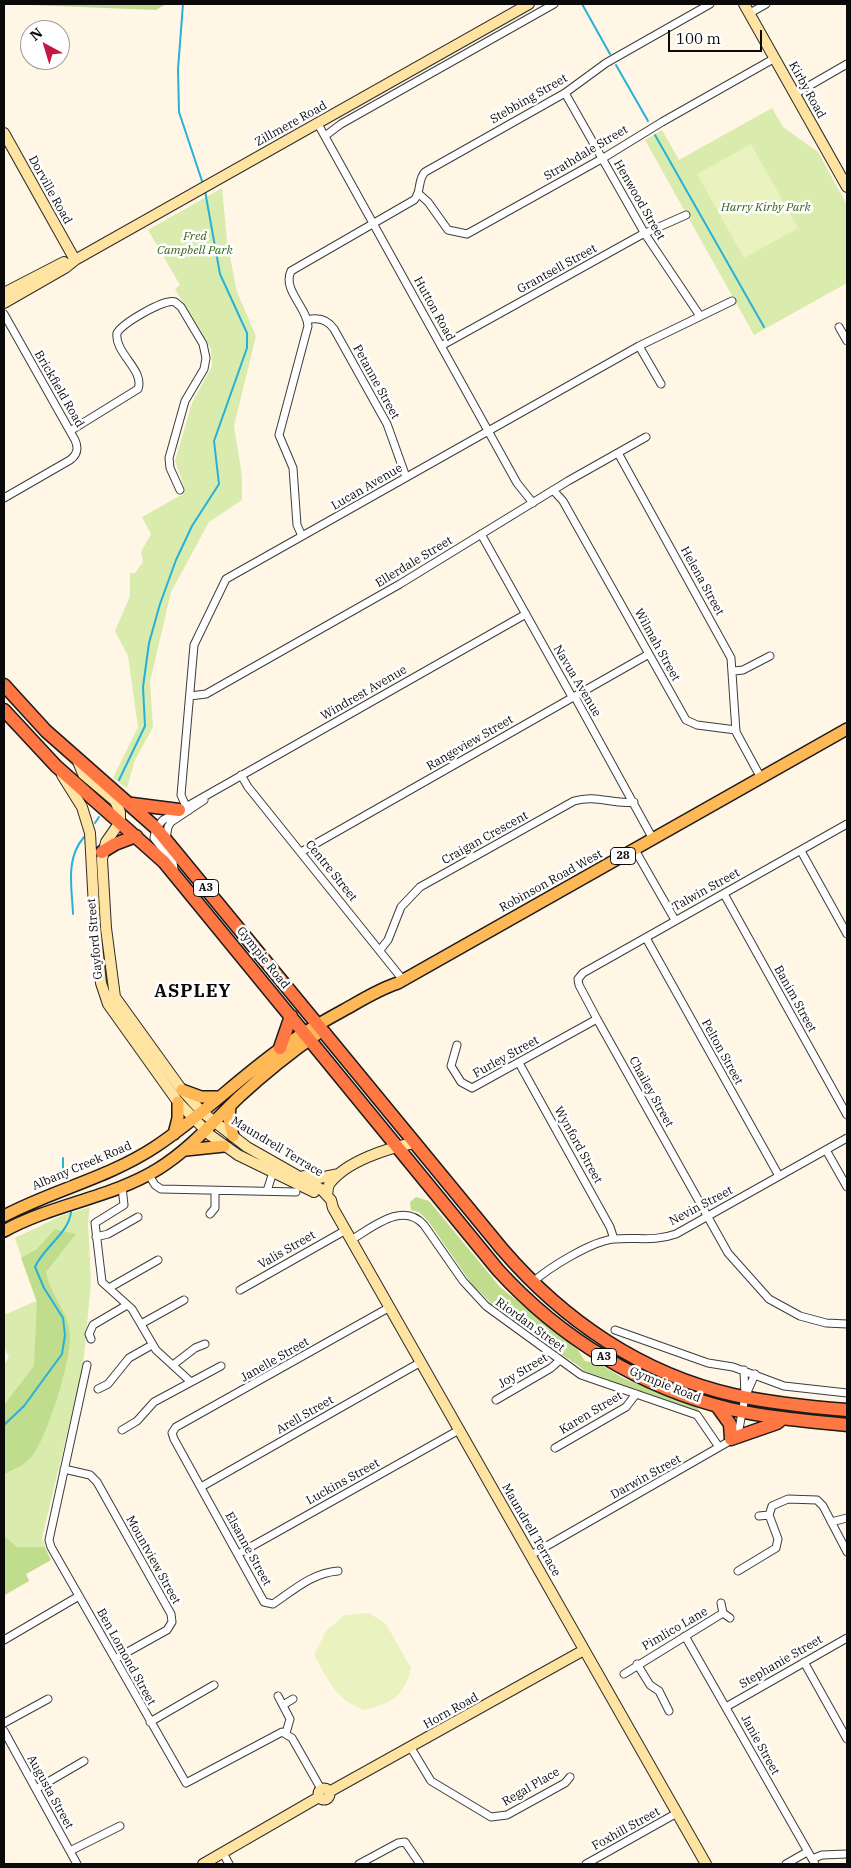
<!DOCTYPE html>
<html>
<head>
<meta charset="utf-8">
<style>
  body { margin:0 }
  #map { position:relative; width:851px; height:1868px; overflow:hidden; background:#fff6e6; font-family:"IBM Plex Serif",serif }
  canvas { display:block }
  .frame { position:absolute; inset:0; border:5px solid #0a0a0a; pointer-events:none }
  .north { position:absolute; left:20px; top:20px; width:50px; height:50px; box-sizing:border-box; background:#fff; border:1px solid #9d9d9d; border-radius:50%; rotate:321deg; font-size:14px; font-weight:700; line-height:20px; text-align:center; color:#0a0a0a }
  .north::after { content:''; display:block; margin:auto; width:18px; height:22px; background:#c3183f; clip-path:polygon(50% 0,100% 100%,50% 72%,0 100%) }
  .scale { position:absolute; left:668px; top:30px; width:94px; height:22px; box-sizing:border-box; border:2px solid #0a0a0a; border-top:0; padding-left:6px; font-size:15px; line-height:18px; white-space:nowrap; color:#0a0a0a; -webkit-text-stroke:4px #fff; paint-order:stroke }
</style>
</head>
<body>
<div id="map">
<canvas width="851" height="1868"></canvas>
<div class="frame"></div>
<div class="north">N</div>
<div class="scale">100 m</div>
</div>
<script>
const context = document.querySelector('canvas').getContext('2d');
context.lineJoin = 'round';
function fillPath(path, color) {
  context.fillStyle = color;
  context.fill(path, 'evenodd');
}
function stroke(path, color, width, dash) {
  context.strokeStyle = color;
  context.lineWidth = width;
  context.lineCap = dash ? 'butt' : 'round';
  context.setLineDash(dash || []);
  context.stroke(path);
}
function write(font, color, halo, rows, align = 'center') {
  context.font = font + ' "IBM Plex Serif",serif';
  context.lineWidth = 5;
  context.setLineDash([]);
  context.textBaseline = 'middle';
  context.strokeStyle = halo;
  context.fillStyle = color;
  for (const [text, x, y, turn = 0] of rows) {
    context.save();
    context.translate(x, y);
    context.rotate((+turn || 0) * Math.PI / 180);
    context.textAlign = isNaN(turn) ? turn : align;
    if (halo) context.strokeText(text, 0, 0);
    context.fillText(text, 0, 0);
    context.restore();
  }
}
fillPath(new Path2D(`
  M772 108 783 127 818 152 847 205V283L754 335 645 140 662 130 679 160Z
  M222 188 227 241 237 292 256 336 234 426 242 476V500L209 522 171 592 150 682 153 727 135 760 127 788 113 778 138 727 128 656 115 631 130 596V573H135L143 562 141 552 151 534 142 517 183 494 185 489 175 461 192 403 212 366 211 349 175 289 180 285 148 230Z
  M90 1207 88 1222 91 1282 83 1367 42 1538 51 1560 26 1574 29 1581 4 1596V1365L9 1357 4 1347V1315L36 1301 15 1238 63 1215Z`), '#d9ecad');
fillPath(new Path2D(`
  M4 4H166L156 10Z
  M416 1197 429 1201 500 1287 578 1350 585 1361 598 1363 623 1378 698 1408 700 1412 584 1371 580 1367 500 1312 478 1290 475 1289 429 1222 419 1212 411 1210 410 1202Z
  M55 1229 76 1234 46 1272C50 1295 69 1312 70 1335 71 1362 48 1434 33 1455 27 1464 13 1470 4 1474V1405L34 1366 37 1301 21 1258 37 1249Z
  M4 1536 17 1547H44L51 1560 26 1574 29 1581 4 1595Z`), '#bfdd8c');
fillPath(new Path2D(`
  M751 144 798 228 744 258 697 174Z
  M369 1613 386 1624 411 1668C405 1695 391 1704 364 1710 335 1699 329 1681 314 1655L326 1631 345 1615Z`), '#eaf2c0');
stroke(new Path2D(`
  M183 4 178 69 179 112 203 184
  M582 4 610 54
  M616 65 648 121
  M655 135 764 327
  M119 780 145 726 143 687 149 643 160 604 176 560 192 526 219 484 214 441 247 348V333L220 274 205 191
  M95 823 99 817
  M73 914C72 887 65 859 84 837
  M63 1179V1158
  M4 1425 24 1406 62 1354 65 1335 63 1318 44 1288 35 1267C43 1248 69 1233 71 1212`), '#27b1d8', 2);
const street = new Path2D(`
  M750 13 766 4
  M565 93 645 234 700 316
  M795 94 847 64
  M318 124 517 483 533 503
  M325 136 341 124 554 4
  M419 194 428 202 448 230 467 234 605 157 662 122 775 58
  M4 314 75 440C79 449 77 455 70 460L4 498
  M307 320C318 317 327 319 334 329L387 424 406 477
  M839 327 847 341
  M441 346 641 235 686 215
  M639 346 661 384
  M70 431 138 389C145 370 114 353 117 333 123 323 165 298 175 302L181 307 203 344 206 358 204 369 185 401 169 458 170 468 180 490
  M618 453 731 658 736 732 761 778
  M553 490 563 501 686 720 697 725 736 730
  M481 534 571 695 576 699 653 839
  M302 536 297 525 293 468 279 435 308 326C307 307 282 290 291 271L414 200C422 192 417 180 425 172L565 93 606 63 710 4
  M734 671 743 670 770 656
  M190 696 206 694 400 584 568 481 646 437
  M241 775 248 787 403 980
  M188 811 181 795 194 645 226 579 639 346 732 301
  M847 824 583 973 578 979 579 985 597 1019 728 1253 769 1299 800 1316 826 1323 847 1324
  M166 839 168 827 171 822 204 800
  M635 850 675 920
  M801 851 847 934
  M301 852 649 654
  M174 870 173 862 154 838 156 828 163 820 526 614
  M724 894 847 1115
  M646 938 779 1176
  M380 950 388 940 401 907 420 887 574 801C597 794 612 805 634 802
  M457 1045 451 1066 461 1082 472 1088 597 1019
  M519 1063 610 1227 614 1239
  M826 1150 847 1187
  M149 1175 155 1185 161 1189 296 1192
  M122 1187 124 1205 95 1223 102 1282 132 1309 156 1350 191 1382
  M267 1191 273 1172
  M210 1214 215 1208V1191
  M96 1237 108 1234 138 1217
  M351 1240C373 1227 403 1201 424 1225L463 1281 486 1306 581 1375 697 1415 719 1447
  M532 1283C548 1268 592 1241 614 1239 638 1237 653 1242 676 1234L847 1138
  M109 1288 158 1260
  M240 1290 346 1230
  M141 1324 184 1300
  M615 1330 708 1363 733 1367 784 1386 847 1393
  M91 1339 89 1334 93 1325 127 1305
  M87 1365 49 1540 51 1547 186 1783 282 1732 292 1738 321 1789
  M173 1365 195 1348 205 1344
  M744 1370 745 1397
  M98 1389 108 1384 129 1358 152 1345
  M496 1400 551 1368 560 1360
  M122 1430 137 1421 154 1402 221 1366
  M555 1448 626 1407 636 1394
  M64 1469 90 1475 97 1482 171 1614 172 1622 167 1630 115 1659
  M201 1487 421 1362
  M759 1516 769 1515 772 1506 788 1499 817 1500 823 1506 847 1552
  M831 1522 847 1518
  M238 1554 459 1430
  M531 1555 728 1442 739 1429 745 1397 755 1374
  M338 1571C312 1573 294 1590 273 1604L264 1602 174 1439 172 1433 176 1427 390 1307
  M738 1571 776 1548 778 1539 769 1515
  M721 1603 723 1613 730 1618
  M685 1636 815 1864
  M4 1640 79 1596
  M804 1662 847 1739
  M637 1664 650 1685 659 1691 669 1711
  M624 1674 723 1613
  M278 1696 290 1719 286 1733
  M283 1705 293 1699
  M726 1707 847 1638
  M150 1722 214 1685
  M4 1723 48 1699
  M4 1731 77 1864
  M411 1748 431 1781 491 1817 507 1815 565 1783 570 1777
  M36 1789 84 1761
  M70 1851 120 1826
  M223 1853 229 1864
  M812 1859 822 1855 847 1854
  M359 1864 398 1843 405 1842 420 1864
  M586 1864 677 1813
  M786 1864 807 1852`);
const secondary = new Path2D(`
  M744 4 847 187
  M4 133 75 260
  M4 293 64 262
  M4 303 65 268 75 260 529 4
  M77 759 83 774 115 801 120 812V822L106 842 102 859 106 928 115 997 182 1090 202 1112 247 1147 321 1189 331 1200 333 1208 706 1864
  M62 775 82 807 90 833 95 926 101 983 108 1004 178 1102 210 1135 238 1155 314 1192
  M304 1176 319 1178 339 1174
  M327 1195C328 1191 327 1187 330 1183 347 1161 388 1148 414 1143
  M318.5 1794a5.5 5.5 0 1 1 11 0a5.5 5.5 0 1 1-11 0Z
  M329 1792 584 1650
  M203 1864 319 1797`);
const primary = new Path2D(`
  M182 1090 201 1097H219
  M230 1106 229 1119 233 1136
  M174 1134 178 1118V1102
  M186 1150 224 1146
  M4 1216C53 1190 108 1178 155 1147 199 1118 237 1080 280 1049 300 1034 322 1022 344 1010 362 1000 379 989 398 983L847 729
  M4 1231C53 1204 111 1198 158 1169 190 1149 213 1122 240 1096 264 1074 290 1053 317 1034`);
const highway = new Path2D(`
  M4 685 46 731 156 828 502 1249C563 1320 641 1374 734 1395 771 1403 809 1407 847 1410
  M4 710 56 766 164 862 498 1270C560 1338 641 1388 730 1409 769 1418 808 1421 847 1425
  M132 804 179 810
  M102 852 115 844 136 836
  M280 1048 291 1016
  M717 1406 730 1424 731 1439 777 1423 782 1419`);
stroke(street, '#3d3d3d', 9);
stroke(secondary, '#2c2c2c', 12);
stroke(primary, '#1b1b1b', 14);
stroke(highway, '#1b1b1b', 15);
stroke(street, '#fff', 7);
stroke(secondary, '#ffe4a1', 10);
stroke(primary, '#ffb856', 11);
stroke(highway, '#ff7844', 12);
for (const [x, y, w] of [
  [623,856,25],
  [206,888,25],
  [604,1357,25]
]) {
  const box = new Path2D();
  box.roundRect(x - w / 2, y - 8.5, w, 17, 4);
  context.fillStyle = '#fff';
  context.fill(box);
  stroke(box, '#0a0a0a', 1);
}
write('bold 11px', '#0a0a0a', null, [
  ["28",623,856],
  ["A3",206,888],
  ["A3",604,1357]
]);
write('12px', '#0a0a0a', '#fff', [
  ["Kirby Road",807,90,61],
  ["Stebbing Street",529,99,-30],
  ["Zillmere Road",291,124,-29],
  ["Strathdale Street",586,153,-31],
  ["Dorville Road",50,190,61],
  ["Henwood Street",639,200,60],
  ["Grantsell Street",557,269,-29],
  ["Hutton Road",434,309,61],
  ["Petanne Street",376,382,61],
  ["Brickfield Road",59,389,60],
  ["Lucan Avenue",367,487,-30],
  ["Ellerdale Street",414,562,-31],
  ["Helena Street",702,581,61],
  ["Wilmah Street",657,645,61],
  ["Navua Avenue",577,681,59],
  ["Windrest Avenue",364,693,-30],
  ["Rangeview Street",470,743,-30],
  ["Craigan Crescent",485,838,-29],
  ["Centre Street",331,871,51],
  ["Robinson Road West",551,881,-29],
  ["Talwin Street",706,890,-29],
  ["Gayford Street",95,939,-95],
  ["Gympie Road",263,958,51],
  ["Banim Street",795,999,61],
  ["Pelton Street",722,1052,61],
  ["Furley Street",506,1057,-29],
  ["Chailey Street",651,1092,61],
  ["Wynford Street",578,1145,61],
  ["Maundrell Terrace",277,1147,31],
  ["Albany Creek Road",82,1166,-23],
  ["Nevin Street",701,1206,-28],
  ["Valis Street",287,1250,-30],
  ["Riordan Street",530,1325,36],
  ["Janelle Street",275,1360,-30],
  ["Joy Street",523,1371,-31],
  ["Gympie Road",665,1385,22],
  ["Karen Street",591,1413,-31],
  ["Arell Street",305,1415,-30],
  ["Darwin Street",646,1477,-29],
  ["Luckins Street",343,1482,-29],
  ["Maundrell Terrace",531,1530,60],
  ["Elsanne Street",248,1549,61],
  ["Mountview Street",153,1560,61],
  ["Pimlico Lane",675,1629,-30],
  ["Ben Lomond Street",126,1657,61],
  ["Stephanie Street",781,1662,-30],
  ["Horn Road",451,1711,-29],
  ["Janie Street",760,1745,61],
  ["Regal Place",531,1787,-30],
  ["Augusta Street",50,1792,61],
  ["Foxhill Street",626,1829,-29]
]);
write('italic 12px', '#356517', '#fff', [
  ["Harry Kirby Park",766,208],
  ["Fred",195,237],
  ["Campbell Park",195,251]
]);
context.letterSpacing = '1px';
write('bold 18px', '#0a0a0a', '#fff', [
  ["ASPLEY",193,992]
]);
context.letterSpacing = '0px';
</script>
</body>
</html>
